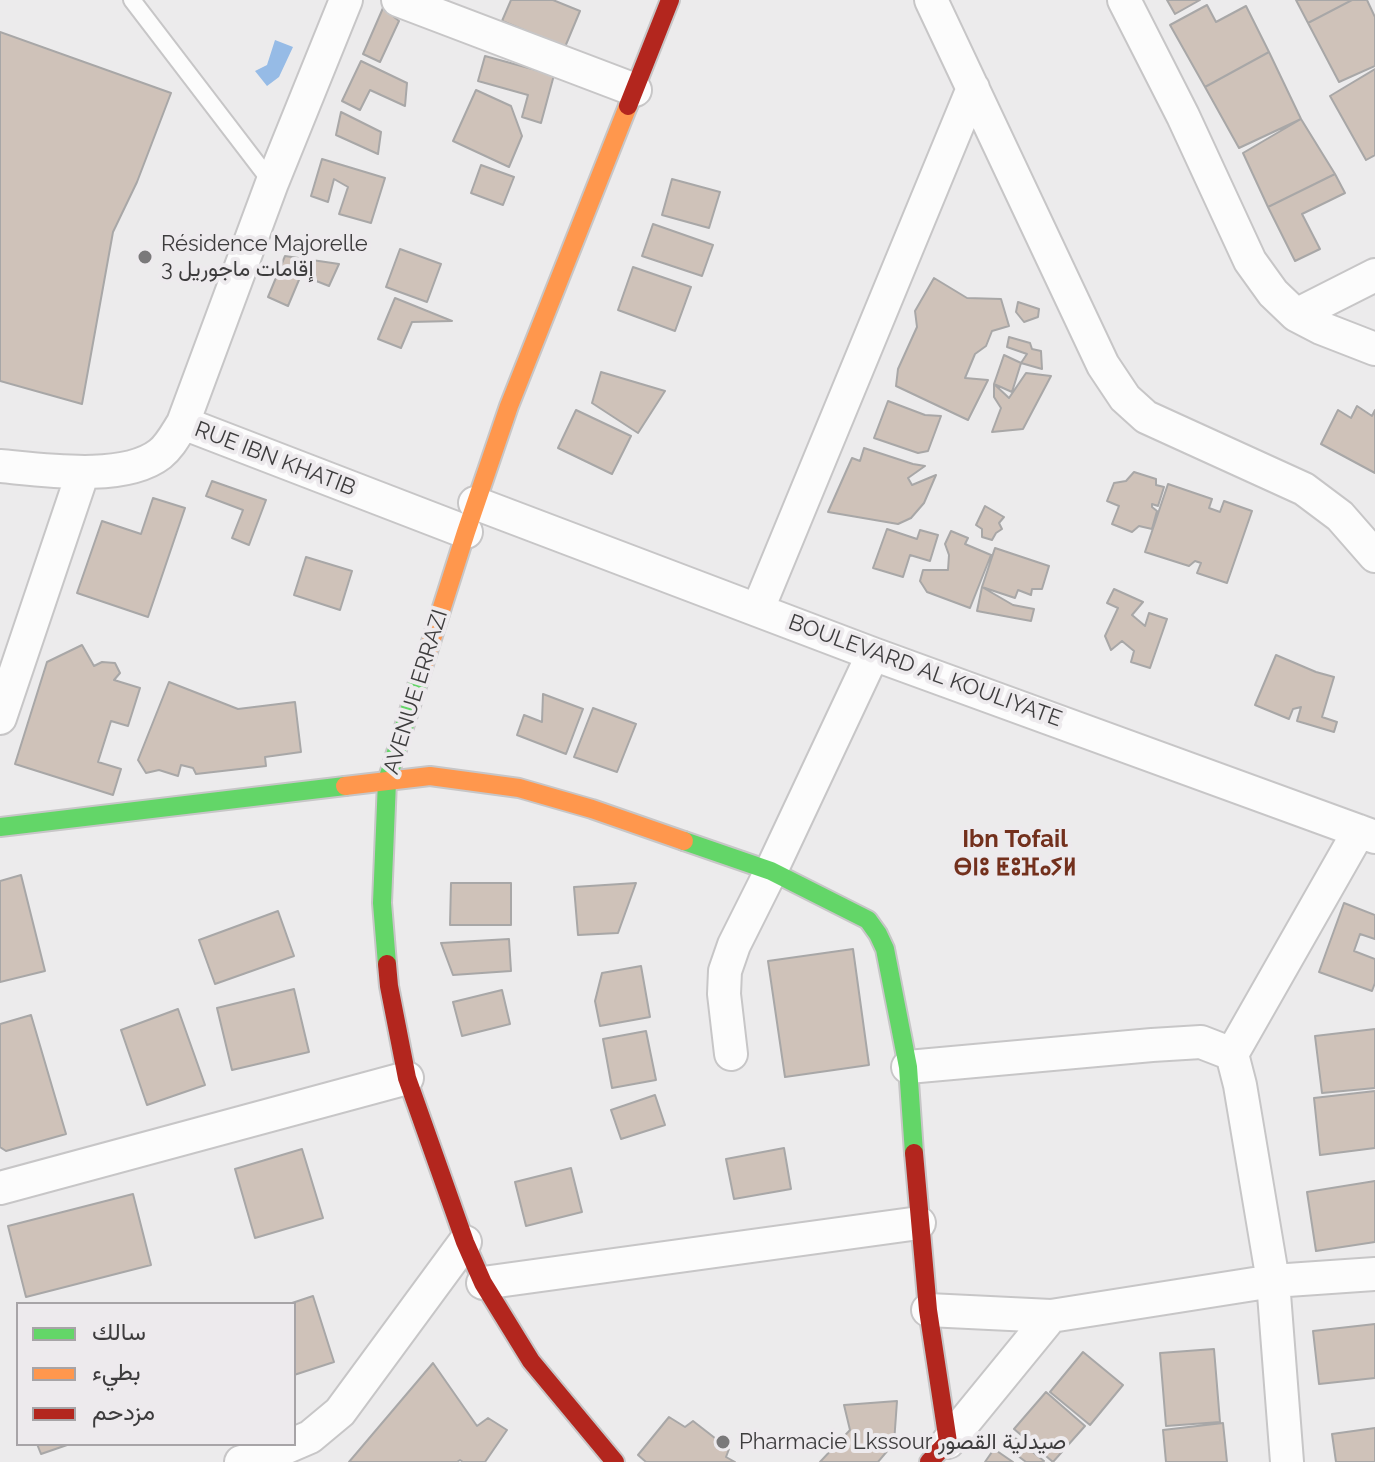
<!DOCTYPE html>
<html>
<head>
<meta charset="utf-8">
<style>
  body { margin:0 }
  #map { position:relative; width:1375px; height:1462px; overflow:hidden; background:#ecebec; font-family:Raleway,Vazirmatn,sans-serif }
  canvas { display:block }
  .legend { position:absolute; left:16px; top:1302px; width:280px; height:144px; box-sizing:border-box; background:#edeaed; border:2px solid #a7a4a7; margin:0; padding:10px 14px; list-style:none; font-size:24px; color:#3d3c3d }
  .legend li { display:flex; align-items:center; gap:16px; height:40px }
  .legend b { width:40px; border:2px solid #a7a4a7 }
</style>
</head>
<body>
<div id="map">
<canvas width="1375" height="1462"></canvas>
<ul class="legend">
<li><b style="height:10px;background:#63d668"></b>سالك</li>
<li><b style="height:10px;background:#ff974d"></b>بطيء</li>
<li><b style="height:10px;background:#b3261e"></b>مزدحم</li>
</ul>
</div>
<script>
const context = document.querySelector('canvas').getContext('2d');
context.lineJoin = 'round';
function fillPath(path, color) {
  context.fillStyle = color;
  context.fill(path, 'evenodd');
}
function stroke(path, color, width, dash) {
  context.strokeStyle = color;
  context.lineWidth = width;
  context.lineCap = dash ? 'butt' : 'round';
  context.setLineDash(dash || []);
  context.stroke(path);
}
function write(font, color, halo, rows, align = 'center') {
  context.font = font + ' Raleway,Vazirmatn,"Noto Sans Tifinagh",sans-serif';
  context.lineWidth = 8;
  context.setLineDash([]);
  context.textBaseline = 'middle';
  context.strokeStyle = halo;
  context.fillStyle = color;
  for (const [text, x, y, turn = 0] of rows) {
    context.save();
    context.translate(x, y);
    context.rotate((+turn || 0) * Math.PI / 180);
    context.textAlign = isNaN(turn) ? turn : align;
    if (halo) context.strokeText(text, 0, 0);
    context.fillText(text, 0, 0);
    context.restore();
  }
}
fillPath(new Path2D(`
  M275 40 293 47 279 77 267 86 255 71 267 65Z`), '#96bbe6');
const building = new Path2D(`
  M511 0H553L580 11 565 47 502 21Z
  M1167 0H1200L1175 14Z
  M1296 0H1352L1308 23Z
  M1352 0H1367L1375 17V66L1339 82 1308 23Z
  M1207 5 1216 22 1246 6 1269 52 1205 87 1170 25Z
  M383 8 399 21 380 62 363 54Z
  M0 32 171 93 137 182 113 232 82 404 0 381Z
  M1269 52 1301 119 1239 148 1205 87Z
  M485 56 554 75 541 123 522 117 528 95 478 81Z
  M361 61 407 83 405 106 370 90 360 110 342 101Z
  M1375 69V155L1366 160 1330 96Z
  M476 90 511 106 522 136 509 167 453 141Z
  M341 112 381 132 378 154 336 135Z
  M1301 119 1335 174 1268 207 1243 153Z
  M322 159 385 178 371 223 339 214 348 187 334 179 328 202 311 196Z
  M481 165 514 177 503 205 471 193Z
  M1335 174 1345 193 1302 214 1320 249 1295 261 1268 207Z
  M672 179 720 192 709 228 662 215Z
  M653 224 713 245 702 276 642 256Z
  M400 249 441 264 427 302 386 287Z
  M285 256 339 264 329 286 301 275 288 306 268 297Z
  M633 267 691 287 675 331 618 310Z
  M934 278 967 298 1001 299 1009 326 992 331 986 346 975 354 965 378 988 380 968 420 896 386 898 369 917 327 915 311Z
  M395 298 452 321 412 322 401 348 378 339Z
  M1018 302 1039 309 1038 317 1024 322 1016 312Z
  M1009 337 1030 343 1032 349 1041 351 1042 369 1021 363 1027 354 1007 347Z
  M1004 355 1021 363 1012 392 994 384Z
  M601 372 665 391 638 433 592 403Z
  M1026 373 1051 376 1023 429 992 432 1001 408 994 397V384L1009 398Z
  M888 401 925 415 941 416 928 451 918 453 874 438Z
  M1357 406 1372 416 1375 410V473L1321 444 1338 410 1351 418Z
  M576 410 631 436 612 474 558 448Z
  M864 448 913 464 925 466 908 478 912 485 936 475 924 503 911 518 898 524 828 512 852 458 860 461Z
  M1134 472 1156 479V485L1164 487 1158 506 1152 504V507L1157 511 1152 529 1139 526 1132 532 1112 524 1119 506 1107 501 1114 483 1126 481Z
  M212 481 266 500 249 545 232 538 243 510 206 496Z
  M1168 484 1212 499 1209 508 1220 512 1224 501 1252 511 1227 583 1197 573 1201 563 1195 561 1189 566 1145 552Z
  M153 498 185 508 148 617 77 593 102 521 141 534Z
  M985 506 1004 517 999 523 1002 529 996 533 992 540 982 537V529L976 525Z
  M887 529 917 539 920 530 938 535 930 561 910 555 903 577 873 568Z
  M951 531 968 538 965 544 991 555 970 608 927 592 920 581 923 570H948L949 555 945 544Z
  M995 548 1049 566 1042 589H1032L1031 595 1018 590 1015 598 982 587Z
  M306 557 352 571 340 610 294 595Z
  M982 587 1013 605 1034 609 1031 621 977 611Z
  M1114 589 1143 602 1132 615 1145 626 1149 613 1167 619 1150 668 1131 662 1134 651 1122 641 1111 650 1105 636 1118 608 1107 603Z
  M82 645 94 666 102 662 115 663 120 673 114 680 140 688 128 726 111 721 98 762 121 769 113 795 15 764 47 662Z
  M1276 655 1316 672 1334 677 1322 717 1337 722 1334 732 1297 721 1301 707 1293 709 1289 719 1255 705Z
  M169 682 238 709 295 702 301 752 265 757 266 766 196 774 193 768 181 765 178 776 159 770 146 773 138 760Z
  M543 694 583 709 566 754 517 735 524 715 542 722Z
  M593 708 636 724 617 772 574 757Z
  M21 875 45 971 0 982V881Z
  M451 883H511V925H450Z
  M636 883 618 933 578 935 574 887Z
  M1344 903 1375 915V939L1360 934 1354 951 1375 959V983L1372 991 1319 972Z
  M278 911 294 956 215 984 199 940Z
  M509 939 511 971 453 975 441 943Z
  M853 949 869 1065 785 1077 768 961Z
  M641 966 650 1017 600 1026 595 1001 602 973Z
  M294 989 309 1052 232 1070 217 1008Z
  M502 990 510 1024 462 1036 453 1002Z
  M178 1009 205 1085 147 1105 121 1030Z
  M31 1015 66 1134 6 1151 0 1147V1024Z
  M1375 1029V1088L1322 1093 1315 1036Z
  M646 1031 656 1080 612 1088 603 1039Z
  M1375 1091V1148L1320 1155 1314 1098Z
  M655 1095 665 1125 621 1139 611 1110Z
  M784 1148 791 1189 734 1199 726 1159Z
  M302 1149 323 1218 255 1238 235 1169Z
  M571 1168 582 1212 526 1226 515 1182Z
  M1375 1181V1242L1316 1251 1307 1192Z
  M133 1194 151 1265 26 1297 8 1226Z
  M313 1296 334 1362 294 1375V1304H289Z
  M1375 1324V1378L1319 1384 1313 1331Z
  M1214 1349 1220 1422 1166 1426 1160 1353Z
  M1083 1352 1123 1385 1090 1425 1050 1392Z
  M433 1363 477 1426 488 1418 507 1430 485 1462H463L460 1460 457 1462H349Z
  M1046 1392 1085 1426 1053 1462 1014 1429Z
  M897 1401 894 1443 878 1462H820L850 1430 844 1405Z
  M669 1417 685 1427 693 1421 729 1449 726 1457 735 1462H646L638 1455Z
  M1223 1423 1227 1462H1166L1163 1430Z
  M1375 1428V1462H1336L1332 1434Z
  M1009 1433 1044 1461 1043 1462H1026L1001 1443Z
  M37 1444H70L41 1454Z
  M994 1449 1013 1462H985Z`);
fillPath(building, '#cfc2b9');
stroke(building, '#a8a7a7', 2);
const lane = new Path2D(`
  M132 0 272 183`);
const street = new Path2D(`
  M398 0 635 90
  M931 0 1103 365 1125 398 1146 417 1304 489 1340 516 1375 556
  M1124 0 1183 116 1250 261 1273 293 1296 315 1375 275
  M1296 315 1321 328 1375 349
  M183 423 272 183 346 0
  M0 466C44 470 124 482 160 454 170 446 176 434 183 423L466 532
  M475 503 873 654 1375 837
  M758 609 973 88
  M0 718 83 472
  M731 1054 724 994 725 971 734 945 771 871 873 654
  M1232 1054 1359 831
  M908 1067 1152 1045 1201 1042 1232 1054 1240 1085 1273 1281 1287 1462
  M0 1188 407 1078
  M483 1283 919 1223
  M928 1310 1051 1316 1273 1281 1375 1274
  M948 1442 1051 1316
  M241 1462 266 1456 310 1437 340 1412 465 1242`);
const fast = new Path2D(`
  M0 827 345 786
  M684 841 771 871 868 920 878 934 885 949 908 1067 914 1153
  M387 964 382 903 387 781 423 667`);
const slow = new Path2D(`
  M423 667 466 532 509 406 628 106
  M345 786 430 776 519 788 592 809 684 841`);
const jam = new Path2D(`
  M628 106 670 0
  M387 964 389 986 407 1078 465 1242 483 1283 531 1361 615 1462
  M914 1153 928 1310 948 1442 929 1462`);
stroke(lane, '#c7c6c7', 20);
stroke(street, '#c7c6c7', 36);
stroke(fast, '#c7c6c7', 22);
stroke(slow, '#c7c6c7', 22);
stroke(jam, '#c7c6c7', 22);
stroke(lane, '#fcfcfc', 16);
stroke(street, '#fcfcfc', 32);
stroke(fast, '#63d668', 18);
stroke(slow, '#ff974d', 18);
stroke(jam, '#b3261e', 18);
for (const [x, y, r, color] of [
  [145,257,8,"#7a797a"],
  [723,1442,8,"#7a797a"]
]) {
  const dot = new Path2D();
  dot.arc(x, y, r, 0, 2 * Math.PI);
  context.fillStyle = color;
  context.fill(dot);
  stroke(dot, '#edeaed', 3);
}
write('22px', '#3d3c3d', '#edeaed', [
  ["Résidence Majorelle",161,244],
  ["إقامات ماجوريل 3",161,269],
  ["Pharmacie Lkssour صيدلية القصور",739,1442]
], 'left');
write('22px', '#3d3c3d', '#edeaed', [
  ["RUE IBN KHATIB",275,459,21],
  ["BOULEVARD AL KOULIYATE",925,671,20],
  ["AVENUE ERRAZI",416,692,-73]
]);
write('bold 24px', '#73301d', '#edeaed', [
  ["Ibn Tofail",1015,840],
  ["ⴱⵏⵓ ⵟⵓⴼⴰⵢⵍ",1015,868]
]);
</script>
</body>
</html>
